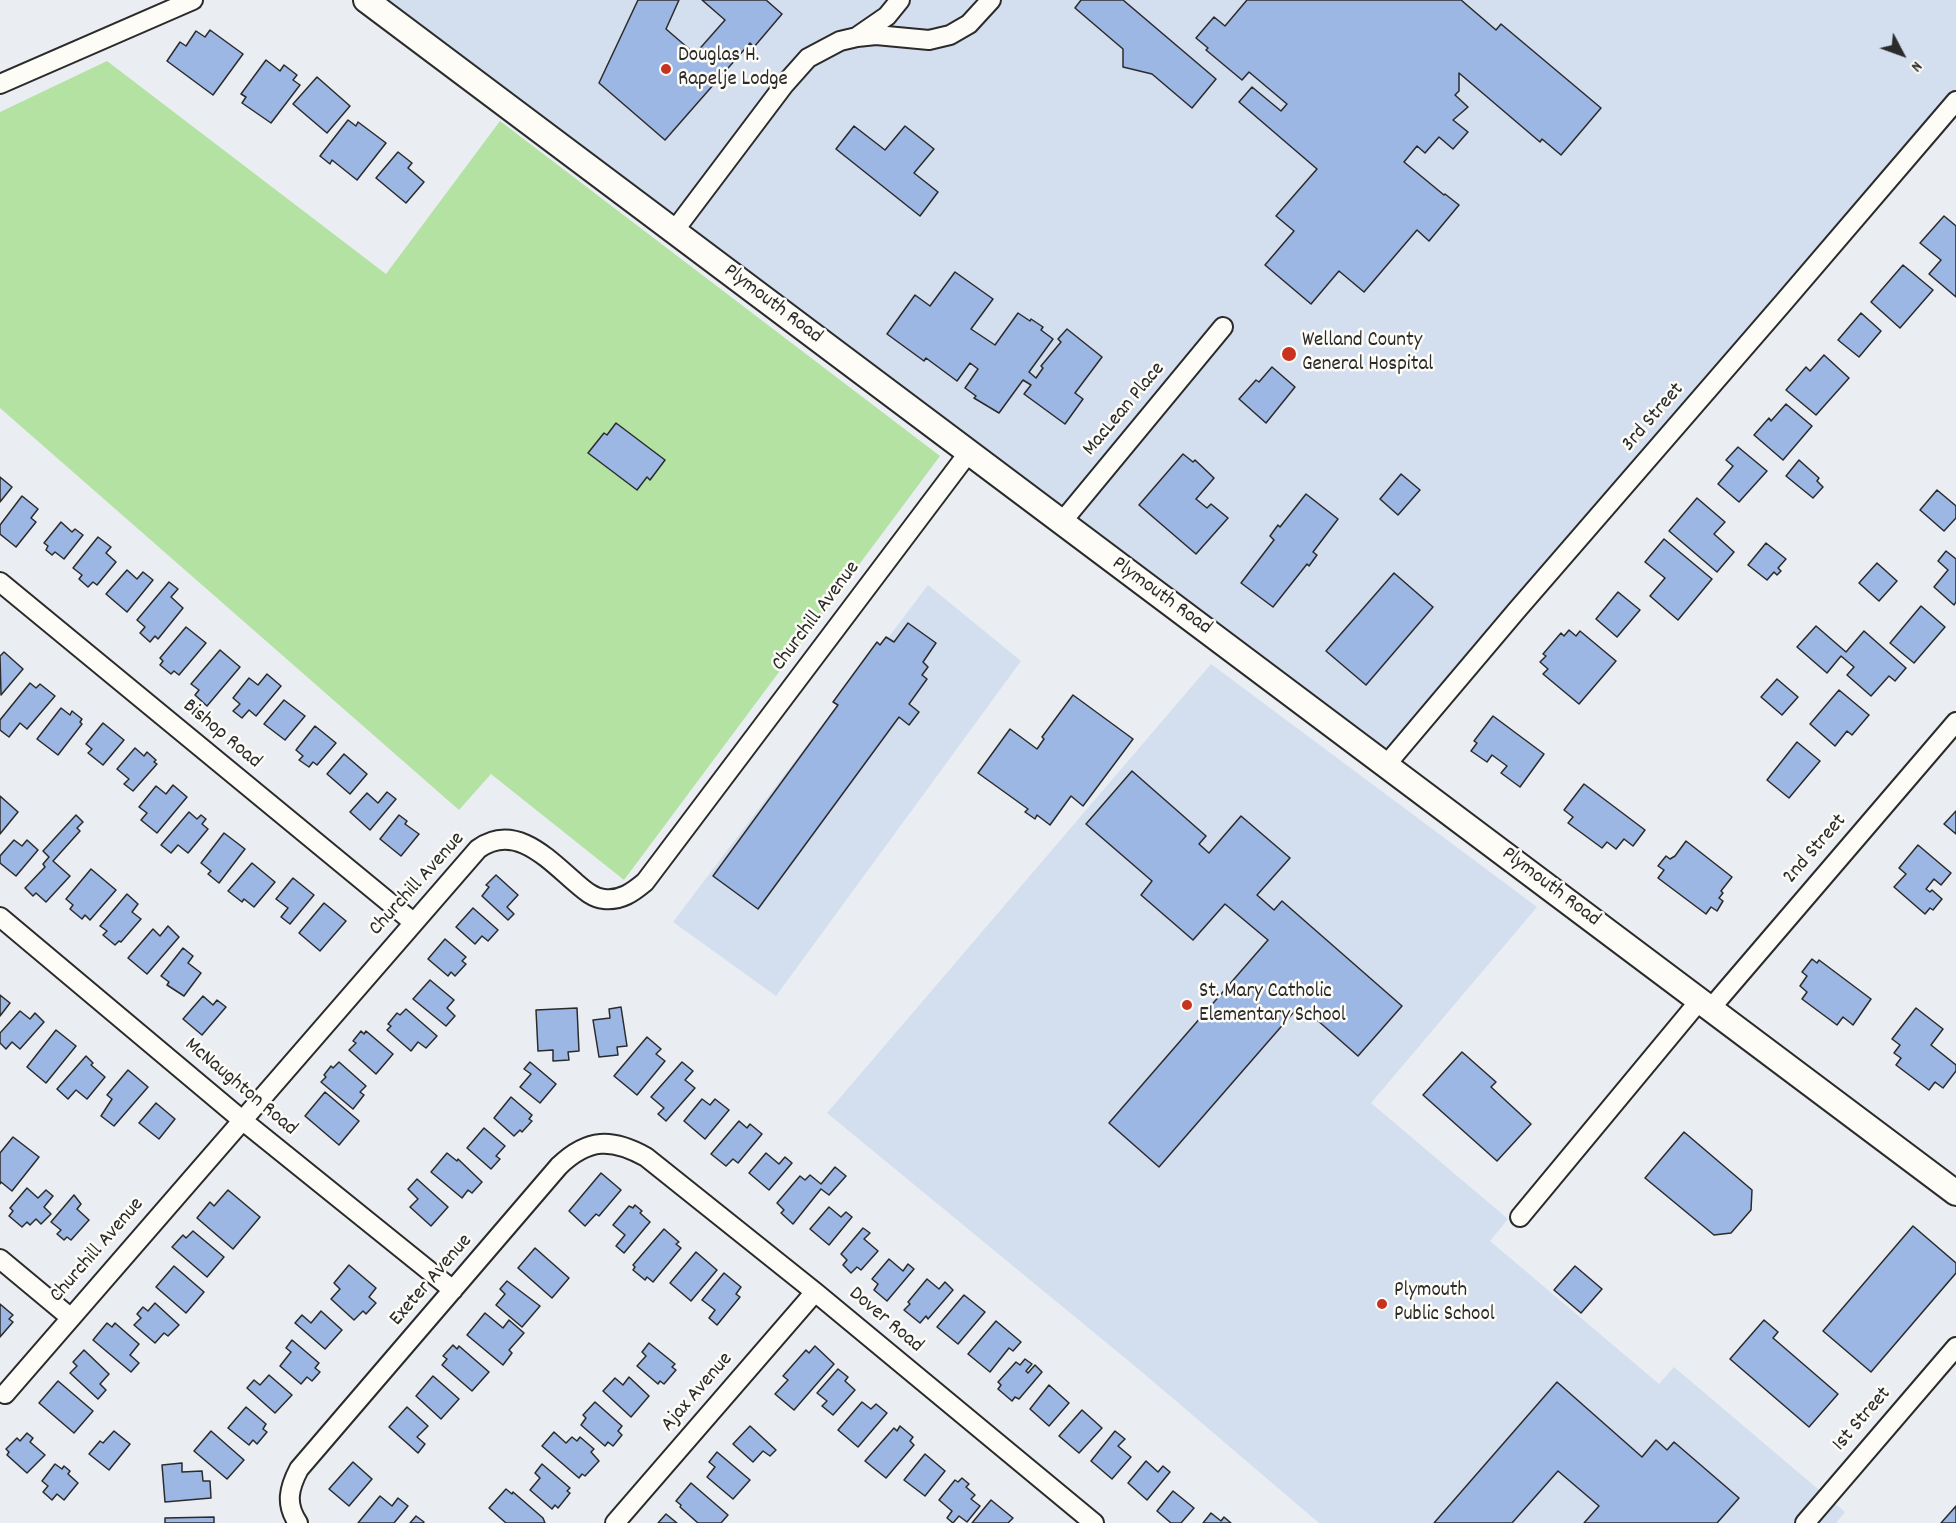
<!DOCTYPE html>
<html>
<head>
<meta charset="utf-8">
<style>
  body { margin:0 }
  #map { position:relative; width:1956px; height:1523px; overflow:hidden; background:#eaeef3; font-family:Dekko,sans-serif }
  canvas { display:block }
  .north { position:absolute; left:1872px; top:24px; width:60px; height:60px; -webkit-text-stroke:4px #fdfcf7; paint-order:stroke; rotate:131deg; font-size:16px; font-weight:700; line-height:24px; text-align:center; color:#2b2b2b }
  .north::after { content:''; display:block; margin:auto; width:21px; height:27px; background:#2b2b2b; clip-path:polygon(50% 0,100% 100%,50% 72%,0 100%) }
</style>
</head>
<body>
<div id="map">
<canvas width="1956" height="1523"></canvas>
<div class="north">N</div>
</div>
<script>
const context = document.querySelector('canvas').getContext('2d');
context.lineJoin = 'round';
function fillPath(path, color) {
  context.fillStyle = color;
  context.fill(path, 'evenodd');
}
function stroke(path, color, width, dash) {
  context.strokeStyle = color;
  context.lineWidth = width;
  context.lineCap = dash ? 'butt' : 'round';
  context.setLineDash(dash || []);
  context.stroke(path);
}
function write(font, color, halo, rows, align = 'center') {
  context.font = font + ' Dekko,sans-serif';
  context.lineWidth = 5;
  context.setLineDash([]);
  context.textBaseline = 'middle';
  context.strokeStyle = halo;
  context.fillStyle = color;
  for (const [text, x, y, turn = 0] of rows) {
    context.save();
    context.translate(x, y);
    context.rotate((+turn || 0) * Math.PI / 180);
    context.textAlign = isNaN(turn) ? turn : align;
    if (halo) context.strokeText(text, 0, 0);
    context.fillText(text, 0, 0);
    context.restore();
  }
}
fillPath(new Path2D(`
  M366 0H1956V101L1386 765Z
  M928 585 1021 661 776 996 673 922Z
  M1211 664 1537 907 1371 1103 1508 1219 1490 1241 1659 1384 1674 1367 1845 1512 1836 1523H1319L1142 1372 827 1113Z`), '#d3deee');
fillPath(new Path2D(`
  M107 61 386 274 500 121 940 456 624 880 491 774 459 810 0 408V112Z`), '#b3e2a2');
const building = new Path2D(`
  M638 0H679L666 29 695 54 725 20 702 0H766L782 14 754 47 750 43 665 140 599 83Z
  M1081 0H1123L1216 79 1192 108 1152 74 1123 67V49L1075 8Z
  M1247 0H1461L1496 30 1501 24 1601 108 1561 155 1542 139 1540 142 1459 73V91L1455 95 1468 107 1453 120 1468 132 1453 149 1439 137 1425 153 1417 146 1404 162 1444 195 1445 194 1459 205 1429 241 1417 230 1364 292 1339 271 1311 304 1265 265 1294 231 1276 216 1317 169 1239 102 1252 87 1281 111 1287 104 1249 72 1242 80 1206 50 1208 48 1196 38 1214 17 1225 26Z
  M210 30 243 54 213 95 167 61 180 42 186 46 196 31 205 37Z
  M266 60 280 71 284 65 297 75 293 80 300 85 271 123 242 103 246 97 241 94Z
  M317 77 350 106 327 133 293 104Z
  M348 120 356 126 358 122 386 143 357 180 332 160 330 164 320 156Z
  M854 126 885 150 905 126 934 149 914 173 938 192 920 216 836 149Z
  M398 152 412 163 408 168 424 182 406 203 376 178Z
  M1944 216 1956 226V297L1929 274 1941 260 1920 243Z
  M1903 265 1933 290 1900 328 1871 302Z
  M955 272 993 299 971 329 995 345 1018 313 1030 321 1031 319 1043 327 1041 330 1053 339 1029 372 1036 378 1043 368 1041 366 1061 342 1058 339 1067 329 1102 357 1075 393 1083 399 1065 424 1024 394 1031 385 1023 380 999 413 974 398 976 396 965 388 978 369 970 363 957 381 926 358 924 361 887 334 915 295 930 306Z
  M1861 313 1881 331 1859 357 1838 340Z
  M1824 355 1849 378 1816 415 1786 390 1806 367 1810 371Z
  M1272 367 1295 387 1266 423 1239 399 1256 380 1259 382Z
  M1786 404 1812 426 1783 460 1754 435 1769 418 1771 421Z
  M616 423 665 460 650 480 647 477 637 490 588 453 604 433 607 435Z
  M1738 447 1767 471 1739 502 1718 484 1733 466 1726 460Z
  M1183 454 1193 462 1195 460 1214 478 1196 499 1207 508 1211 504 1228 518 1196 554 1139 505Z
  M1799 460 1819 478 1817 481 1823 487 1813 498 1786 476Z
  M1401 474 1420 490 1398 515 1380 499Z
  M0 477 12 487 0 502Z
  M1937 490 1956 506V518L1944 531 1920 510Z
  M1306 494 1338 519 1313 552 1317 555 1309 566 1307 564 1273 607 1241 583 1274 540 1270 536 1278 525 1280 527Z
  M22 496 38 509 31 518 36 522 16 547 0 534V525Z
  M1697 498 1725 522 1714 534 1734 552 1717 572 1669 531Z
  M61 522 72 532 75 529 83 535 64 559 55 552 52 555 46 550 48 546 44 543Z
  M98 537 111 547 106 553 116 562 97 585 93 582 88 587 79 579 82 575 73 568Z
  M1664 539 1712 579 1678 620 1650 596 1665 578 1645 562Z
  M1766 543 1786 559 1778 568 1781 571 1777 575 1774 572 1767 580 1748 565Z
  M1946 551 1956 559V602L1954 605 1934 587 1948 570 1938 561Z
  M1877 563 1897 581 1879 601 1859 583Z
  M127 570 137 579 143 572 153 580 127 612 106 594Z
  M1394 573 1433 607 1366 685 1326 651Z
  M169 582 178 589 171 597 183 608 158 639 155 636 150 642 140 633 145 627 137 620Z
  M1618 592 1640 610 1617 637 1596 619Z
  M1921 606 1945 627 1914 663 1890 643Z
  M908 623 936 643 923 662 928 667 922 675 927 679 909 704 919 712 909 725 899 717 758 909 713 876 838 705 833 702 877 642 880 645 886 637 894 642Z
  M1816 626 1846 652 1864 631 1906 668 1895 681 1889 676 1871 696 1847 675 1854 667 1841 656 1827 673 1797 647Z
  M186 627 206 643 179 675 174 671 171 674 160 665 163 661 160 658Z
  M1569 630 1576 636 1580 631 1616 661 1579 704 1543 674 1548 669 1540 662 1546 656 1543 654 1561 633 1564 636Z
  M220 650 240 667 207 706 195 695 199 690 191 684Z
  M4 652 23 669 1 695 0 656Z
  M267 674 281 686 256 716 249 710 242 718 233 711 240 704 233 698 249 678 258 685Z
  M1777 679 1798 697 1782 715 1761 697Z
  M30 683 36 688 40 684 55 696 27 729 20 723 9 737 0 730V720Z
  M1839 690 1869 715 1852 735 1847 731 1835 746 1810 724Z
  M1073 695 1133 739 1083 806 1071 796 1050 825 1037 815 1035 819 1025 812 1028 809 978 773 1010 729 1037 749 1044 739 1042 737Z
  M284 700 305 716 285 740 264 724Z
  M61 708 70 715 72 711 82 719 80 722 82 724 58 755 37 739Z
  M1493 716 1544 754 1520 787 1501 773 1507 766 1492 755 1487 762 1471 751 1477 743 1474 741Z
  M103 723 124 740 103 765 88 753 92 749 86 744Z
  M315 726 336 743 317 765 313 762 309 767 299 760 303 756 296 750Z
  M1797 742 1820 761 1789 798 1767 780Z
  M135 748 144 756 147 752 156 760 154 762 157 764 133 791 124 784 129 779 117 769Z
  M344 754 367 774 350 794 327 774Z
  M1132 771 1206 836 1199 844 1209 853 1241 816 1290 858 1257 895 1274 910 1282 901 1402 1006 1358 1056 1300 1005 1159 1167 1109 1123 1268 940 1225 904 1193 940 1141 895 1152 881 1086 824Z
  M1584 784 1645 830 1633 846 1624 839 1616 849 1607 842 1602 848 1568 823 1573 817 1564 810Z
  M173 785 187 797 157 833 141 820 147 813 139 807 156 786 166 794Z
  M387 792 396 799 370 830 350 812 367 793 378 803Z
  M0 796 18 812 0 834Z
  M1956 811V834L1944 824Z
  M189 812 197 819 201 815 206 819 202 824 208 829 188 853 178 845 171 853 161 845Z
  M76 815 83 822 77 828 80 831 53 861 70 876 46 902 36 893 33 896 25 888 45 867 43 864 49 857 43 851Z
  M399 815 407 821 405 824 419 834 401 856 380 839Z
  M224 833 245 849 219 883 208 874 211 871 201 863Z
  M14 840 22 846 27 840 38 850 16 876 0 863V856Z
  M1686 841 1732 877 1721 891 1723 893 1719 898 1723 901 1717 911 1711 907 1706 914 1658 878 1664 870 1658 866 1666 856 1670 859 1675 856Z
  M1918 845 1951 873 1941 885 1934 879 1926 889 1930 892 1932 890 1942 899 1933 910 1930 908 1925 914 1894 887 1906 874 1899 868Z
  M252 863 275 882 254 907 244 899 242 902 228 891Z
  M91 869 116 890 90 920 85 915 82 919 70 909 73 905 66 899Z
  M496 875 518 895 507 907 514 914 508 920 482 896 489 887 486 885Z
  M293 878 314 895 290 924 281 917 288 908 276 899Z
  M127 894 138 904 132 912 141 919 121 942 119 941 115 945 103 935 107 931 100 926Z
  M324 903 346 921 320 951 299 933Z
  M473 908 498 930 488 941 482 936 475 944 456 927Z
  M168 926 179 937 147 974 128 958 153 929 160 936Z
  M445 939 466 957 462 961 466 964 455 976 451 972 448 976 428 959Z
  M183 948 193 956 188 963 201 973 184 996 167 985 169 982 161 976Z
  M1812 959 1817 963 1819 960 1871 999 1853 1025 1843 1017 1837 1025 1802 999 1807 992 1800 986 1807 976 1802 972Z
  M430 980 454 1000 447 1008 455 1016 446 1026 413 999Z
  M0 995 10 1003 0 1016Z
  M203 996 213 1005 217 1000 226 1007 202 1035 183 1019Z
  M621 1007 627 1046 617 1047 618 1055 599 1057 593 1020 610 1018 609 1009Z
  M577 1008 579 1051 568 1052 569 1060 553 1061V1050L538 1051 536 1010Z
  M1916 1008 1943 1029 1931 1045 1956 1065V1071L1943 1088 1935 1082 1929 1090 1896 1065 1901 1058 1894 1053 1900 1045 1892 1039Z
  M406 1009 437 1036 426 1048 418 1042 411 1051 387 1030 391 1026 388 1024 397 1013 400 1015Z
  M20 1011 30 1019 35 1013 44 1022 20 1049 12 1042 6 1049 0 1043V1033Z
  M56 1030 76 1046 46 1083 27 1067Z
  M361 1031 364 1034 366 1031 393 1054 376 1074 349 1050 356 1043 353 1041Z
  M647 1037 661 1049 656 1054 665 1061 637 1095 614 1076Z
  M1462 1052 1496 1082 1491 1087 1531 1124 1497 1161 1423 1095Z
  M86 1056 93 1063 91 1065 105 1077 87 1099 76 1090 68 1099 57 1089Z
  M339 1062 366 1086 360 1092 364 1095 353 1109 321 1082 326 1077 324 1075 331 1066 333 1068Z
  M530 1062 556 1084 540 1103 520 1087 531 1074 524 1069Z
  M682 1062 693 1071 685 1080 695 1088 666 1121 658 1114 664 1108 651 1097Z
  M128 1070 148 1087 114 1126 101 1116 112 1099 107 1095Z
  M325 1092 359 1121 339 1145 305 1116Z
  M511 1097 532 1115 529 1119 532 1121 522 1132 520 1130 514 1136 494 1118Z
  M702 1099 710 1105 715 1099 729 1110 705 1139 684 1121Z
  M156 1103 175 1119 159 1139 139 1123Z
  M739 1121 747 1128 750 1124 762 1134 738 1163 733 1159 726 1166 711 1154Z
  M484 1128 505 1146 496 1156 500 1159 491 1169 467 1148Z
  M1684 1132 1752 1190 1751 1210 1731 1233 1714 1235 1645 1178Z
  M13 1137 39 1157 12 1191 1 1182 0 1184V1153Z
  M447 1153 457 1161 458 1159 482 1182 472 1193 468 1190 462 1198 431 1172Z
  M766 1153 779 1164 785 1157 792 1163 769 1190 749 1173Z
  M835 1167 846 1176 829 1195 821 1189 793 1224 781 1213 784 1210 777 1203 800 1176 805 1180 810 1175 821 1184Z
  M601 1173 621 1190 599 1216 596 1214 585 1226 569 1211Z
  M417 1179 448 1207 431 1226 410 1207 418 1199 408 1189Z
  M27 1188 38 1198 46 1190 53 1196 44 1207 51 1214 41 1224 36 1219 30 1225 27 1222 22 1227 9 1216 13 1211 10 1208Z
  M228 1190 260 1217 233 1249 197 1218 210 1202 214 1206Z
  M74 1195 81 1204 77 1209 89 1220 71 1240 67 1237 64 1240 57 1234 61 1230 51 1222Z
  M635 1205 642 1211 640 1213 650 1222 624 1253 616 1246 625 1235 613 1225 629 1206 633 1208Z
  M829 1207 841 1217 846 1212 852 1217 829 1245 810 1229Z
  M1913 1226 1956 1263V1273L1871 1372 1823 1331Z
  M863 1228 870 1233 864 1239 878 1251 861 1270 857 1267 851 1273 843 1265 847 1260 841 1254Z
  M664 1229 679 1242 676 1244 681 1248 653 1282 647 1277 645 1280 633 1270 635 1267 633 1265Z
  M193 1231 224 1257 207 1277 172 1247 183 1235 186 1238Z
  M535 1248 569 1278 552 1298 518 1268Z
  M696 1252 717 1270 691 1301 670 1283Z
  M889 1259 903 1271 908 1264 914 1269 887 1301 874 1290 878 1284 872 1279Z
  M349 1265 376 1288 369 1297 376 1303 366 1314 363 1311 354 1320 331 1299 340 1289 334 1283Z
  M174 1266 204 1292 186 1313 156 1287Z
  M1575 1266 1602 1289 1581 1313 1554 1290Z
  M724 1273 741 1287 736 1294 740 1297 717 1325 709 1318 715 1310 702 1300Z
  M927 1279 939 1289 945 1282 953 1290 928 1319 926 1316 920 1323 904 1310 910 1304 908 1302Z
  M507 1281 540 1306 522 1327 496 1305 505 1294 500 1289Z
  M964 1295 985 1312 958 1344 937 1327Z
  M155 1303 179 1325 168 1336 164 1333 155 1343 134 1325 141 1318 137 1314 143 1307 148 1311Z
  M0 1304 13 1315 9 1319 13 1322 0 1337Z
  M321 1311 342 1330 325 1349 295 1323 302 1315 311 1323Z
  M485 1313 503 1328 509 1320 524 1333 509 1350 512 1353 503 1365 467 1335Z
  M1764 1320 1778 1332 1773 1338 1838 1394 1809 1427 1730 1359Z
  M996 1321 1021 1342 1013 1351 1009 1348 990 1372 968 1354Z
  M107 1323 112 1327 115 1323 139 1344 130 1355 139 1363 131 1372 93 1340Z
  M292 1340 319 1363 315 1368 320 1372 312 1381 307 1377 301 1384 280 1366 291 1352 286 1348Z
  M649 1343 675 1364 672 1367 676 1370 664 1384 660 1381 658 1384 637 1366 646 1356 642 1352Z
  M453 1345 457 1349 459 1346 489 1372 472 1391 442 1365 447 1359 443 1356Z
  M815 1346 834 1364 794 1410 775 1394 788 1380 783 1376 806 1350 809 1353Z
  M84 1350 109 1374 100 1384 106 1390 98 1399 70 1373 77 1366 73 1362Z
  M1025 1359 1032 1364 1026 1371 1028 1373 1035 1365 1042 1372 1019 1399 1015 1397 1012 1401 998 1389 1001 1385 998 1382 1016 1362 1020 1365Z
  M838 1369 848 1377 845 1381 855 1390 833 1415 822 1406 827 1401 817 1393Z
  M269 1375 292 1395 275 1413 247 1388 254 1380 260 1385Z
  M433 1376 459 1399 441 1419 416 1396Z
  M629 1377 649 1396 631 1417 603 1391 615 1378 623 1385Z
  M58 1381 93 1411 74 1433 39 1403Z
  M1557 1382 1642 1457 1656 1440 1667 1450 1674 1442 1739 1498 1717 1523H1584L1599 1506 1558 1471 1512 1523H1434Z
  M1049 1385 1069 1403 1049 1426 1030 1409Z
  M595 1402 622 1426 618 1431 622 1435 613 1446 608 1442 605 1446 581 1425 586 1418 583 1415Z
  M862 1402 871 1409 876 1404 887 1413 858 1447 838 1430Z
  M246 1407 266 1424 263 1429 267 1432 257 1444 253 1440 249 1445 228 1428Z
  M407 1407 428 1426 417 1437 425 1444 418 1453 389 1427Z
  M1082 1410 1102 1428 1079 1453 1059 1436Z
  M750 1426 776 1450 770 1456 763 1451 753 1462 733 1444Z
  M900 1426 913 1437 910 1441 914 1445 886 1478 865 1461 894 1428 897 1431Z
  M114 1431 130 1444 109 1470 89 1454 100 1441 103 1443Z
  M211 1431 244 1460 227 1479 194 1451Z
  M1115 1431 1125 1439 1118 1446 1131 1457 1112 1479 1091 1461Z
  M554 1432 566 1443 572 1437 577 1441 580 1437 594 1449 591 1452 599 1461 585 1476 582 1474 579 1478 542 1446Z
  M27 1433 33 1438 30 1442 45 1455 27 1473 7 1455 9 1452 6 1449 17 1438 20 1441Z
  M717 1452 750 1480 733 1499 707 1477 715 1467 709 1462Z
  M925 1454 945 1471 925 1496 904 1480Z
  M1146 1461 1158 1472 1163 1466 1170 1472 1147 1500 1128 1483Z
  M353 1462 372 1479 349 1506 329 1489Z
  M182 1463V1472L202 1471 203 1481H210L211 1498 165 1502 162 1465Z
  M55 1464 62 1469 64 1466 70 1471 68 1474 78 1483 64 1500 57 1494 52 1500 43 1492 48 1486 42 1481Z
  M542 1464 570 1488 567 1491 570 1493 558 1508 555 1505 552 1509 530 1490 540 1478 535 1473Z
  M962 1478 969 1484 966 1487 975 1495 971 1499 980 1506 967 1522 959 1516 953 1523 947 1518 952 1511 939 1500 955 1480 958 1482Z
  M691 1483 728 1515 721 1523H698L680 1507 681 1505 676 1501Z
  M506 1489 512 1494 513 1492 543 1518 545 1523H506L489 1508Z
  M1173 1491 1194 1508 1181 1523H1171L1157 1511Z
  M380 1496 392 1506 398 1498 408 1506 394 1523H358Z
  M991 1500 1013 1518 1008 1523H972Z
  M1956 1506V1523H1941Z
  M1211 1513 1221 1521 1224 1517 1231 1523H1203Z
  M666 1514 677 1523H658Z
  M416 1516 424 1522 423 1523H410Z
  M214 1517V1523H165V1518Z`);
fillPath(building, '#9db7e4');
stroke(building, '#2b2b2b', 1.5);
const street = new Path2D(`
  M858 36 887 16 900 0
  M0 84 193 0
  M674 231 784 85 808 58 840 41 857 37 876 35 929 40 950 35 969 24 991 0
  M1061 523 1223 327
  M0 582 413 922
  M1386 765 1517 610 1783 303 1956 101
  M0 917 242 1120 453 1290
  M1711 1008 1956 722
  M1520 1217 1700 1000
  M0 1259 71 1318
  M5 1394 478 849C515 822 548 859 576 883 584 890 593 898 604 899 621 901 633 892 645 882L969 452
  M298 1523C285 1504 289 1488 299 1469L559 1166C588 1138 612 1138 646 1157L815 1292 1094 1523
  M615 1523 815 1292
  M1805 1523 1956 1347`);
const secondary = new Path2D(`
  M366 0 1956 1193`);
stroke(street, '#2b2b2b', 22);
stroke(secondary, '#2b2b2b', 28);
stroke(street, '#fdfcf7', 18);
stroke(secondary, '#fdfcf7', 24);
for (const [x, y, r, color] of [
  [666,69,6,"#c8321e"],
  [1289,354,8,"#c8321e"],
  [1187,1005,6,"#c8321e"],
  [1382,1304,6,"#c8321e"]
]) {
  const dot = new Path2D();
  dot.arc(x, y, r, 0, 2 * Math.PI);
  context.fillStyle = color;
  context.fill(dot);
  stroke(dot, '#fdfcf7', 2);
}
write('21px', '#2b2b2b', '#fdfcf7', [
  ["Douglas H.",678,57],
  ["Rapelje Lodge",678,81],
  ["Welland County",1302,342],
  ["General Hospital",1302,366],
  ["St. Mary Catholic",1199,993],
  ["Elementary School",1199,1017],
  ["Plymouth",1394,1292],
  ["Public School",1394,1316]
], 'left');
write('21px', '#2b2b2b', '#fdfcf7', [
  ["Plymouth Road",772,305,37],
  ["MacLean Place",1125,410,-50],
  ["3rd Street",1654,418,-49],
  ["Plymouth Road",1161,597,36],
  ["Churchill Avenue",817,617,-53],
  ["Bishop Road",221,735,40],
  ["2nd Street",1816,850,-49],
  ["Churchill Avenue",418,885,-48],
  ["Plymouth Road",1550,888,37],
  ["McNaughton Road",240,1088,40],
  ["Churchill Avenue",98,1251,-49],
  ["Exeter Avenue",432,1281,-49],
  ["Dover Road",885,1321,40],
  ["Ajax Avenue",698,1393,-49],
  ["1st Street",1863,1420,-49]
]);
</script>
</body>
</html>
